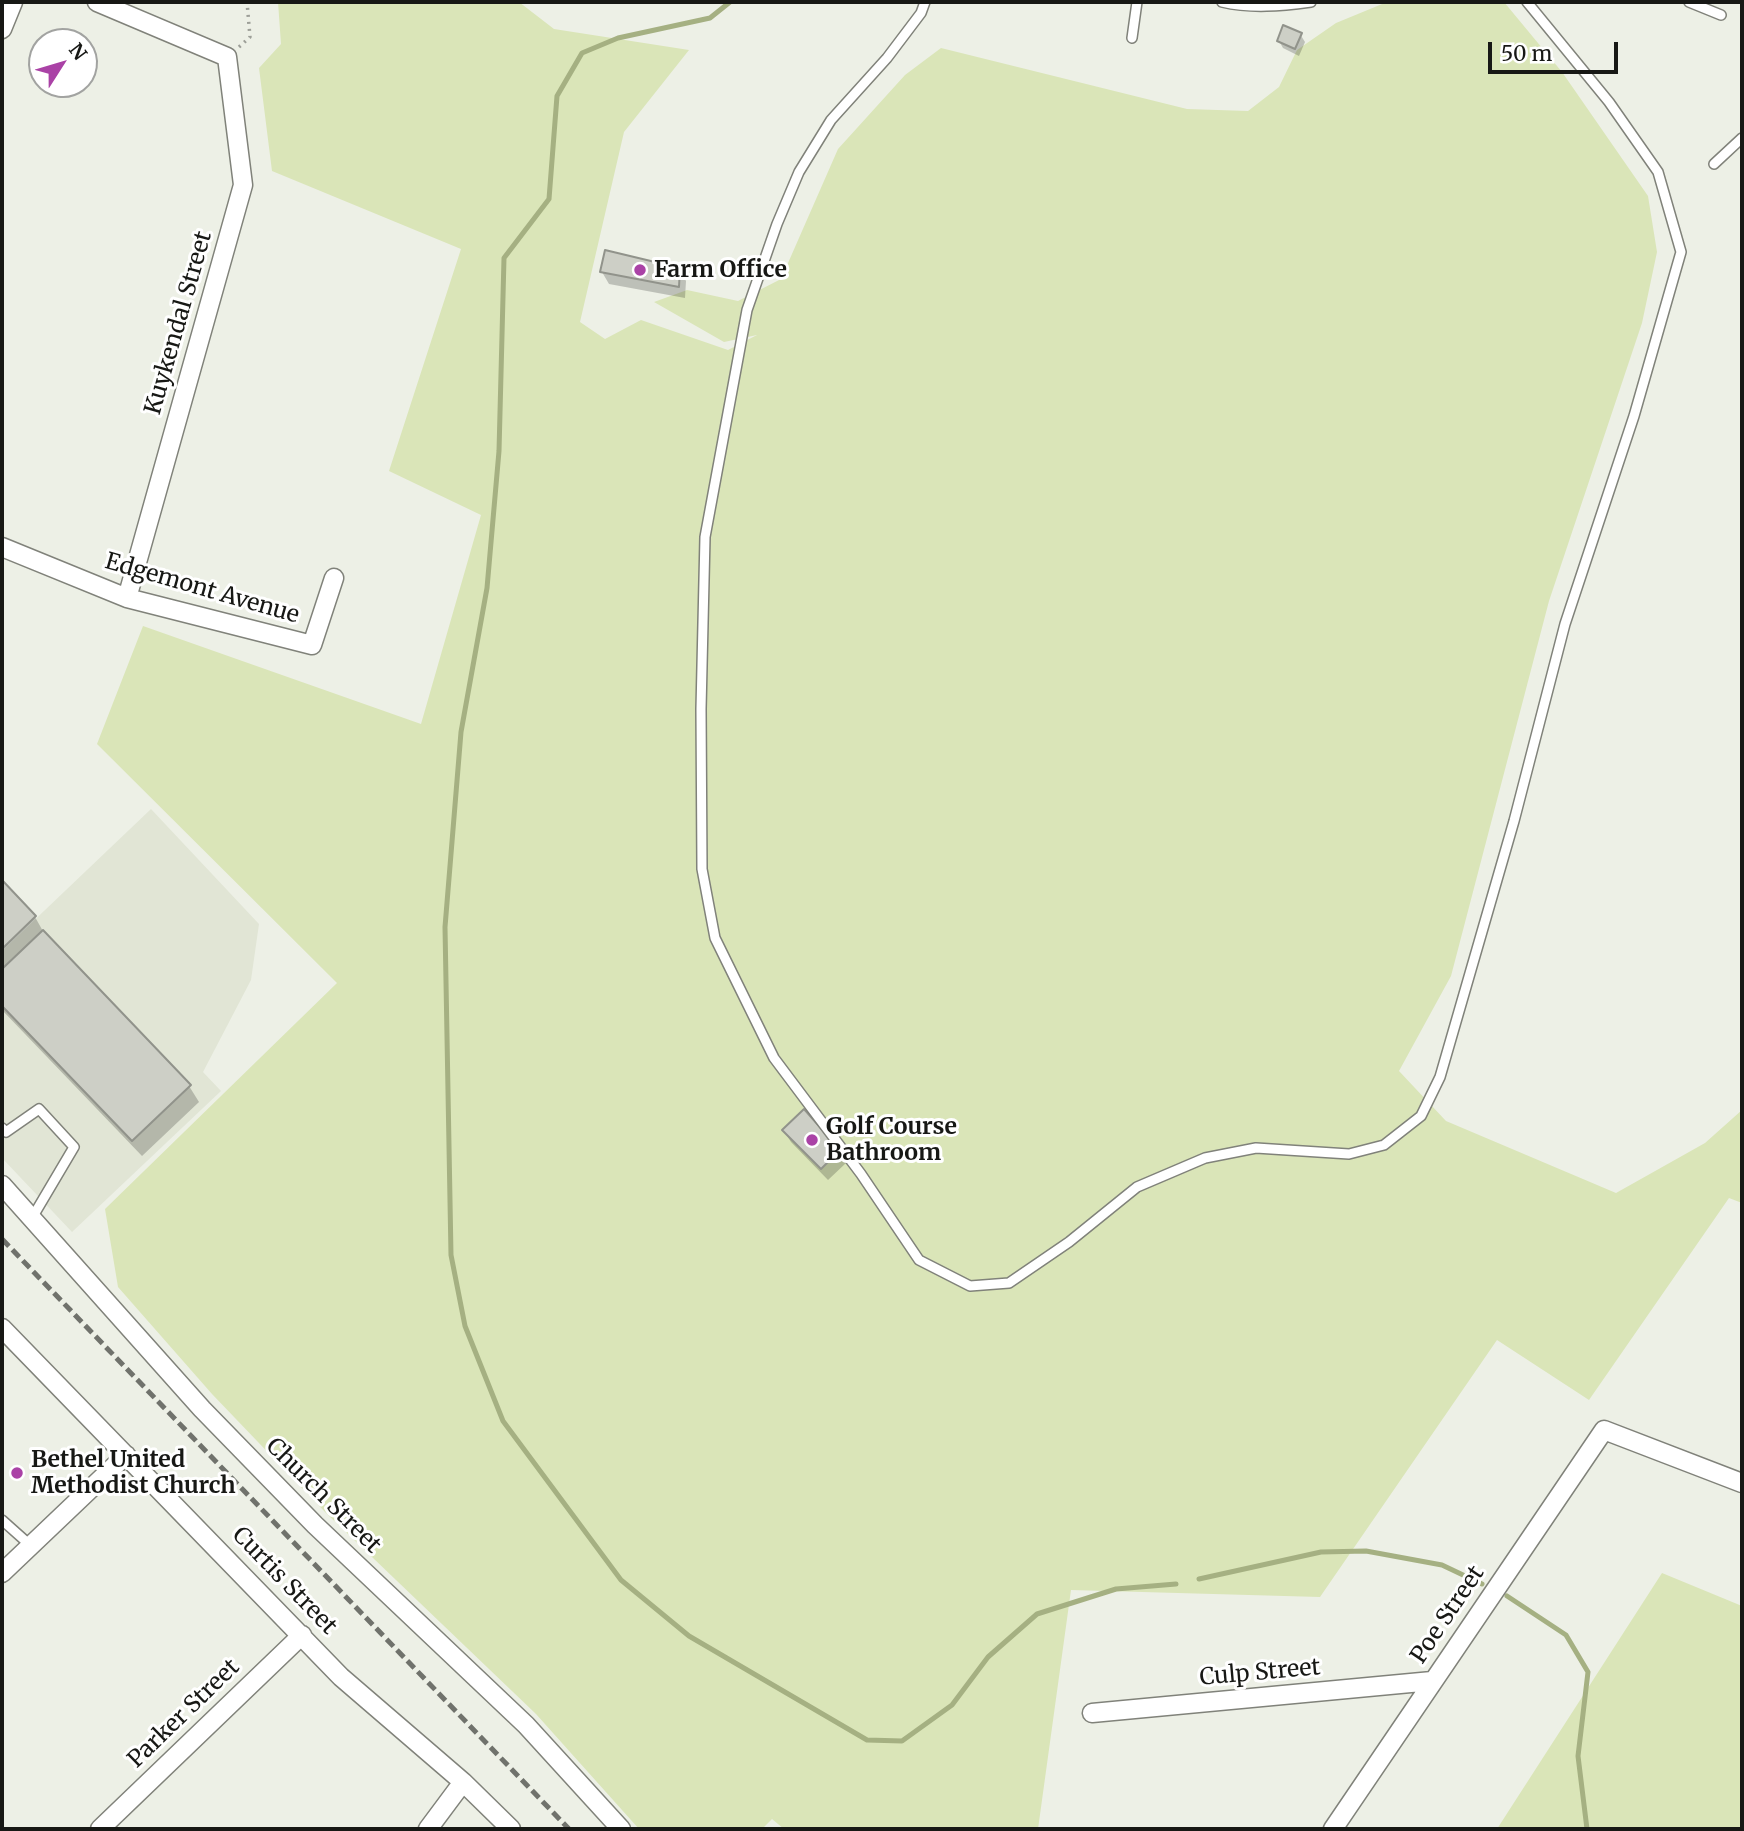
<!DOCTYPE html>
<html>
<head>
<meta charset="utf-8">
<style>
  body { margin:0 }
  #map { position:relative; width:1744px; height:1831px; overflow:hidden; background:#edf0e6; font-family:Merriweather,serif }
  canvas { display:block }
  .frame { position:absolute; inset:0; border:4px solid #171815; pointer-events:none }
  .north { position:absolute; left:28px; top:28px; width:70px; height:70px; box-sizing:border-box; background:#fff; border:2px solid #a2a3a1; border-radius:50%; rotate:53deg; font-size:19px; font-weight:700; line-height:28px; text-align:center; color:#171815 }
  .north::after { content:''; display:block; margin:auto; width:24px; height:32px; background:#aa42a6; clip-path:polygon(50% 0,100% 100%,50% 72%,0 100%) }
  .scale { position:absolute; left:1488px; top:42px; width:130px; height:32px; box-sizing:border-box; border:4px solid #171815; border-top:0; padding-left:9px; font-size:21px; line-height:24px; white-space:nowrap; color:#171815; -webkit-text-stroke:5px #fff; paint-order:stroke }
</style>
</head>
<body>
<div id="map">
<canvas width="1744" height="1831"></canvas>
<div class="frame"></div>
<div class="north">N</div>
<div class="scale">50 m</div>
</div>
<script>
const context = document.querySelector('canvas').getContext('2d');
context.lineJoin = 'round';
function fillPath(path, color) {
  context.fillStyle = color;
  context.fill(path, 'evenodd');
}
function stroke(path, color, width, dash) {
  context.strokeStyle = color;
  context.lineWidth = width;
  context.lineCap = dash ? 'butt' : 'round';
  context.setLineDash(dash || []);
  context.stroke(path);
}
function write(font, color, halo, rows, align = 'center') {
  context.font = font + ' Merriweather,serif';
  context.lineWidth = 6;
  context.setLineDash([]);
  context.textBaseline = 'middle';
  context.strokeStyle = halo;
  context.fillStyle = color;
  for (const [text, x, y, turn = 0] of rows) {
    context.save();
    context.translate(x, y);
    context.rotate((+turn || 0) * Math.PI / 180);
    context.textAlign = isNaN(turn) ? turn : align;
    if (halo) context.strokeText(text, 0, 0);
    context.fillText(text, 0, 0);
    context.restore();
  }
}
fillPath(new Path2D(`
  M151 809 259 924 251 980 203 1072 221 1091 72 1232 2 1158V951Z`), '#e1e5d5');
fillPath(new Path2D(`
  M278 2H519L554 29 689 50 624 132 580 322 605 339 641 320 728 350 757 335 724 342 654 302 687 290 738 301 781 279 838 149 905 75 941 48 1187 109 1248 111 1279 87 1297 50 1336 23 1387 2H1504L1562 72 1648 196 1657 252 1642 323 1549 601 1451 976 1399 1071 1446 1121 1616 1193 1705 1143 1742 1110V1203L1729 1198 1589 1400 1497 1340 1320 1597 1071 1590 1038 1829H784L772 1819 762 1829H639L536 1714 326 1513 212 1394 118 1287 105 1209 337 983 97 744 143 626 421 724 481 515 389 471 461 249 272 171 259 68 281 44Z
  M1662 1573 1742 1606V1829H1497Z`), '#dae5b8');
fillPath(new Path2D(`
  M1300 34 1305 42 1299 56 1283 48 1279 41Z
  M679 269 686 281 685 298 609 284 602 272Z
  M2 882 35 917 44 933 189 1086 199 1102 142 1156 2 1010Z
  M784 1131 839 1151 846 1163 828 1180 791 1142Z`), '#0003');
stroke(new Path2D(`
  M730 2 710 18 618 38 582 53 557 96 549 199 504 258 499 451 487 588 461 732 445 927 451 1255 465 1326 503 1421 621 1580 689 1636 867 1740 902 1741 952 1705 988 1657 1037 1614 1116 1589 1176 1584
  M1199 1579 1321 1552 1366 1551 1442 1565 1482 1584
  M1507 1596 1566 1635 1588 1672 1578 1756 1587 1829`), '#a5b082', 5);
const building = new Path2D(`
  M1283 25 1302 33 1295 49 1277 41Z
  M605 250 680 268 679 287 600 272Z
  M2 880 36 916 2 949Z
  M43 930 191 1085 132 1141 2 1006V969Z
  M804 1109 840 1150 821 1169 782 1130Z`);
fillPath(building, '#cdcfc6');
stroke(building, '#91938b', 2);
const service = new Path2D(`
  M925 2 921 13 887 58 831 120 799 172 777 224 747 310 705 537 701 709 702 869 715 938 774 1058 861 1174 919 1260 970 1286 1009 1283 1069 1242 1137 1187 1205 1158 1256 1148 1349 1154 1384 1145 1421 1116 1440 1077 1514 821 1565 624 1634 416 1681 252 1658 172 1609 102 1527 2
  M1222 2C1252 9 1281 6 1311 2
  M1689 2 1721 15
  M1132 38 1137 2
  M1714 164 1742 138
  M2 1128 6 1132 39 1109 74 1147 32 1218
  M2 1520 30 1545`);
const minor = new Path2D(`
  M97 2 227 57 243 185 127 598
  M2 29 13 2
  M2 547 127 598 312 645 334 578
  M2 1185 202 1409 315 1525 526 1725 621 1829
  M2 1328 341 1677 463 1782 511 1829
  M2 1573 126 1455
  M1092 1713 1432 1681
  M100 1829 302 1635
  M428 1829 463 1782
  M1333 1829 1604 1430 1742 1483`);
stroke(service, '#80827a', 12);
stroke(minor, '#80827a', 21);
stroke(new Path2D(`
  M239 47 250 37 247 2`), '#9d9f98', 3.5, [2, 5]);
stroke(service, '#fff', 9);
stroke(minor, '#fff', 18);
stroke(new Path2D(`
  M2 1239 569 1829`), '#70726c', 5, [10, 5]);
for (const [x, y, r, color] of [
  [640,270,7,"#aa42a6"],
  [812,1140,7,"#aa42a6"],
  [17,1473,7,"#aa42a6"]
]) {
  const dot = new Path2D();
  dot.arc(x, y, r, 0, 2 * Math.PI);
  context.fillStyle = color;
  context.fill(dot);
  stroke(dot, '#fff', 2.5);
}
write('bold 23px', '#171815', '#fff', [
  ["Farm Office",654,270],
  ["Golf Course",826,1127],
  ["Bathroom",826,1153],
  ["Bethel United",31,1460],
  ["Methodist Church",31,1486]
], 'left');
write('23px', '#171815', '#fff', [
  ["Kuykendal Street",179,323,-74],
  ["Edgemont Avenue",202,589,16],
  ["Church Street",323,1496,45],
  ["Curtis Street",284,1581,46],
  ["Poe Street",1448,1615,-56],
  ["Culp Street",1260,1673,-5],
  ["Parker Street",184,1714,-44]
]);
</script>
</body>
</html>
